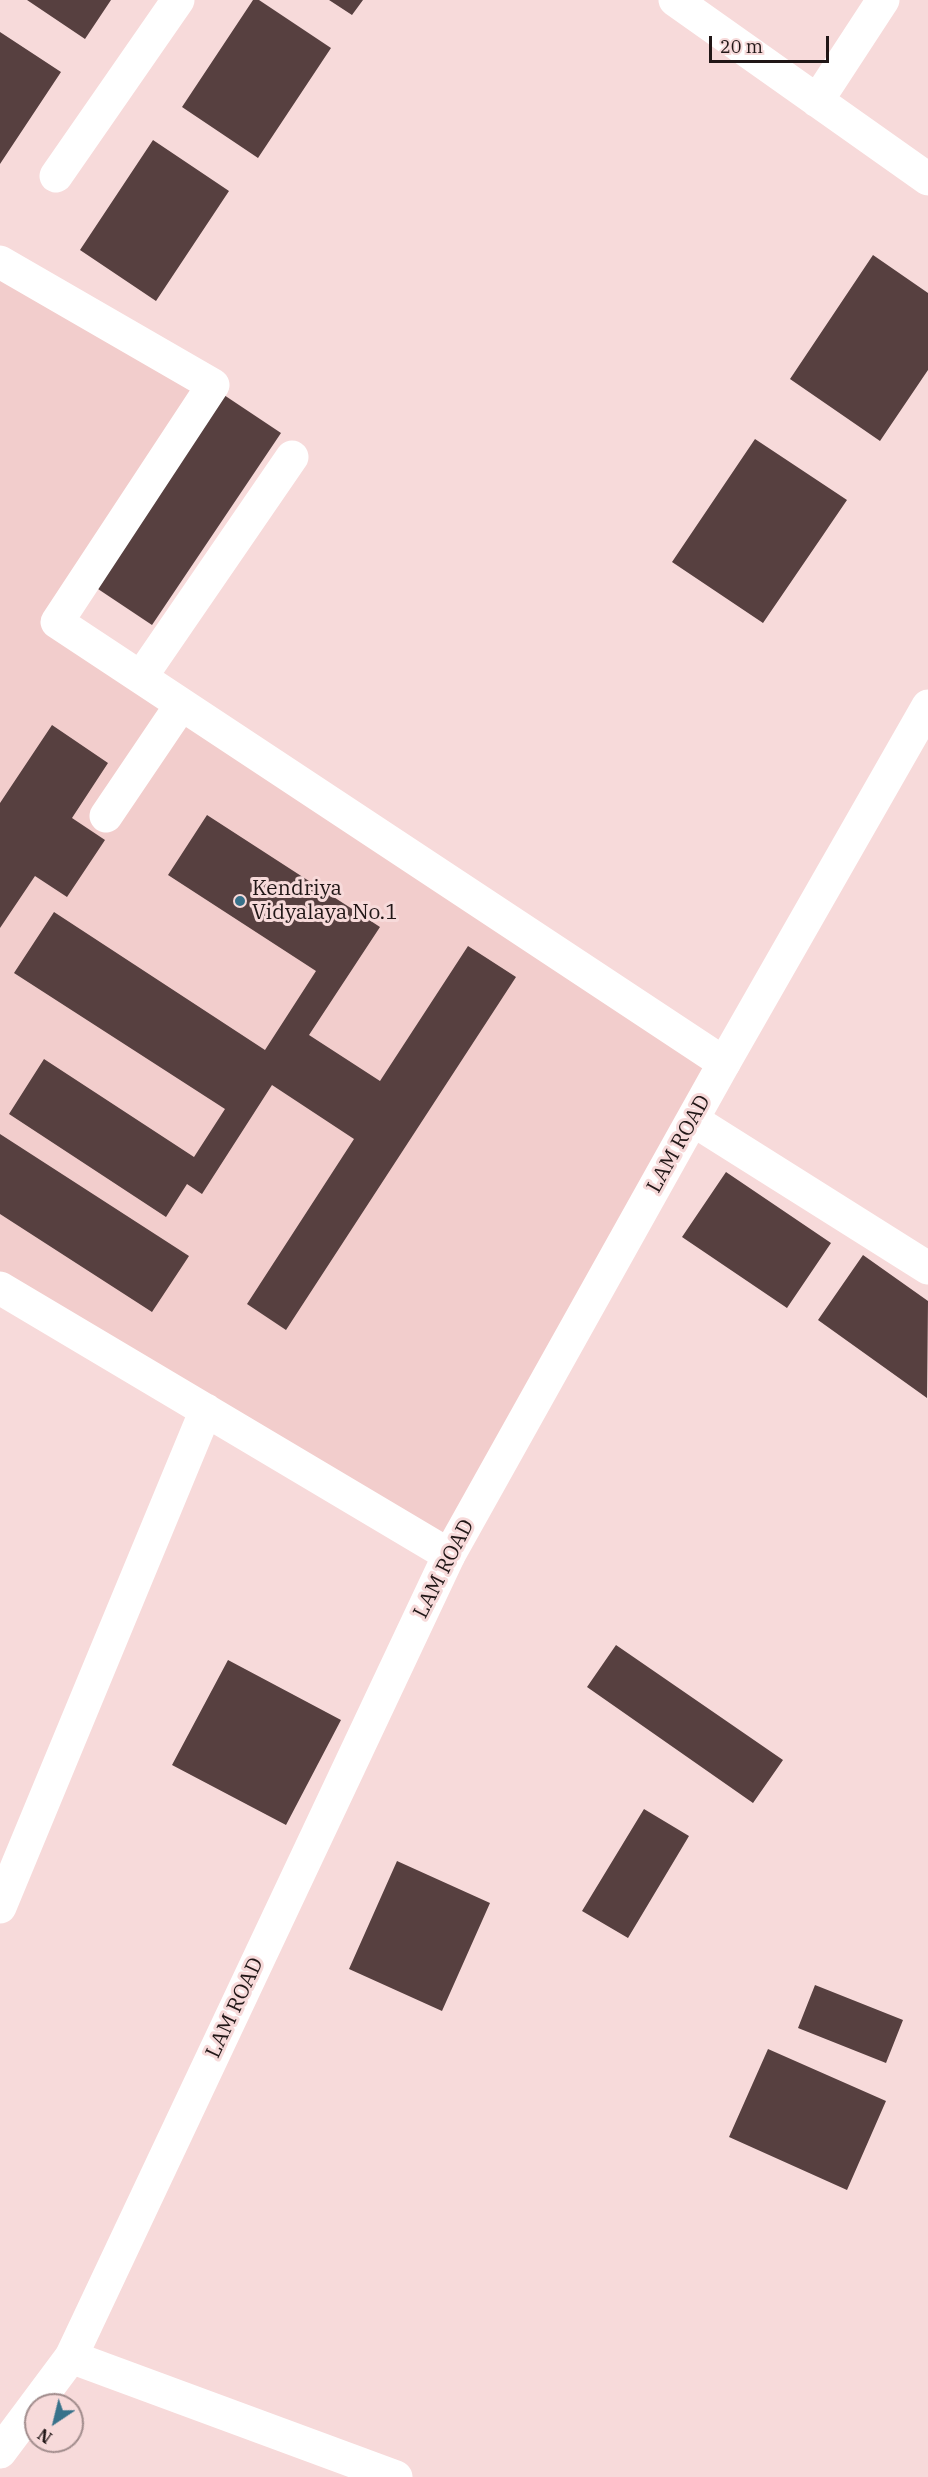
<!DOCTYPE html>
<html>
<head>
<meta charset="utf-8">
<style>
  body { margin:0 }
  #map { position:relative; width:928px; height:2477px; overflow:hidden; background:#f7dada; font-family:"IBM Plex Serif",serif }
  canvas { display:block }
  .north { position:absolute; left:24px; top:2393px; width:60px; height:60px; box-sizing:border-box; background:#f7dada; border:2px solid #a18c8c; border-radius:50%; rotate:215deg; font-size:16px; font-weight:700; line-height:24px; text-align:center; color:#211717 }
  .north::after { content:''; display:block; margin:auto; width:21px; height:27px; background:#38728b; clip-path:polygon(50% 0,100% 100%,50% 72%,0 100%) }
  .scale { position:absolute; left:709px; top:36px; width:120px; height:27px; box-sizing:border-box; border:3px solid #211717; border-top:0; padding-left:8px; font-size:18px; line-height:21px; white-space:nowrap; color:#211717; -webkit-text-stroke:4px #f7dada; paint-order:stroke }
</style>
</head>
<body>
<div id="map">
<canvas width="928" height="2477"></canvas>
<div class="north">N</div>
<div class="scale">20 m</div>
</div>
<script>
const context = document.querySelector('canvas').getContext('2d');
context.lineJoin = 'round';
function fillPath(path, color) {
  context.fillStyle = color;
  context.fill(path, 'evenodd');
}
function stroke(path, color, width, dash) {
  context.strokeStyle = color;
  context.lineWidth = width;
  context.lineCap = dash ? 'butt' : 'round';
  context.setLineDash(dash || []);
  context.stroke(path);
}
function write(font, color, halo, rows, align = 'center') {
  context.font = font + ' "IBM Plex Serif",serif';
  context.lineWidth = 6;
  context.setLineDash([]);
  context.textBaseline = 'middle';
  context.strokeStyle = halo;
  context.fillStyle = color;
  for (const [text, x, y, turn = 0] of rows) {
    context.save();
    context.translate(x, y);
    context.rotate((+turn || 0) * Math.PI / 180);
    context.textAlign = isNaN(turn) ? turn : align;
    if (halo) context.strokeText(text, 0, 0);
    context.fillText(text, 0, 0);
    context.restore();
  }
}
fillPath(new Path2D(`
  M0 262 213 385 57 622 724 1063 449 1555 0 1288Z`), '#f2cdcc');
fillPath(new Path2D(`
  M27 0H111L85 39Z
  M253 0H259L331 48 258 158 182 107Z
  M329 0H363L352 15Z
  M0 32 61 72 0 164Z
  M153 140 229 191 156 301 80 250Z
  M873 255 928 293V370L880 441 790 379Z
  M218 391 281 433 152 625 89 583Z
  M755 439 847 500 763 623 672 562Z
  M52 725 108 763 72 818 105 840 67 897 35 876 0 928V803Z
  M207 815 380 927 309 1035 380 1081 468 946 516 977 286 1330 247 1304 354 1139 272 1085 202 1194 187 1184 166 1217 9 1114 44 1059 194 1157 225 1109 14 973 54 912 265 1050 316 971 168 875Z
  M0 1134 189 1256 152 1312 0 1214Z
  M726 1172 831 1243 787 1308 682 1237Z
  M863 1255 928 1301 927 1398 818 1320Z
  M616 1645 783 1760 753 1803 587 1687Z
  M228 1660 341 1720 286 1825 172 1765Z
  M644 1809 689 1836 628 1938 582 1911Z
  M397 1861 490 1903 442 2011 349 1969Z
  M815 1985 903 2020 886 2063 798 2028Z
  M768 2049 886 2101 847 2190 729 2137Z`), '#574040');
stroke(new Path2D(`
  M675 0 928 179
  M817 101 883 0
  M56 176 178 0
  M0 262 213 385 57 622 724 1063
  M141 677 292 457
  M106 816 181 705
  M693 1120 928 1268
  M0 1288 449 1555
  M0 1907 206 1410
  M71 2357 396 2477`), '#fff', 33);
stroke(new Path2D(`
  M0 2452 71 2357 449 1555 724 1063 928 706`), '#fff', 33);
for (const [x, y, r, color] of [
  [240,901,6,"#38728b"]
]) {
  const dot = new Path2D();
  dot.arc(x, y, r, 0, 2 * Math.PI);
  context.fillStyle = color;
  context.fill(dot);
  stroke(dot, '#f7dada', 2);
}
write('21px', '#211717', '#f7dada', [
  ["Kendriya",252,889],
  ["Vidyalaya No.1",252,913]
], 'left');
write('21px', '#211717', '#f7dada', [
  ["LAM ROAD",679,1144,-61],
  ["LAM ROAD",444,1569,-63],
  ["LAM ROAD",235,2008,-65]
]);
</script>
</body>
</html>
